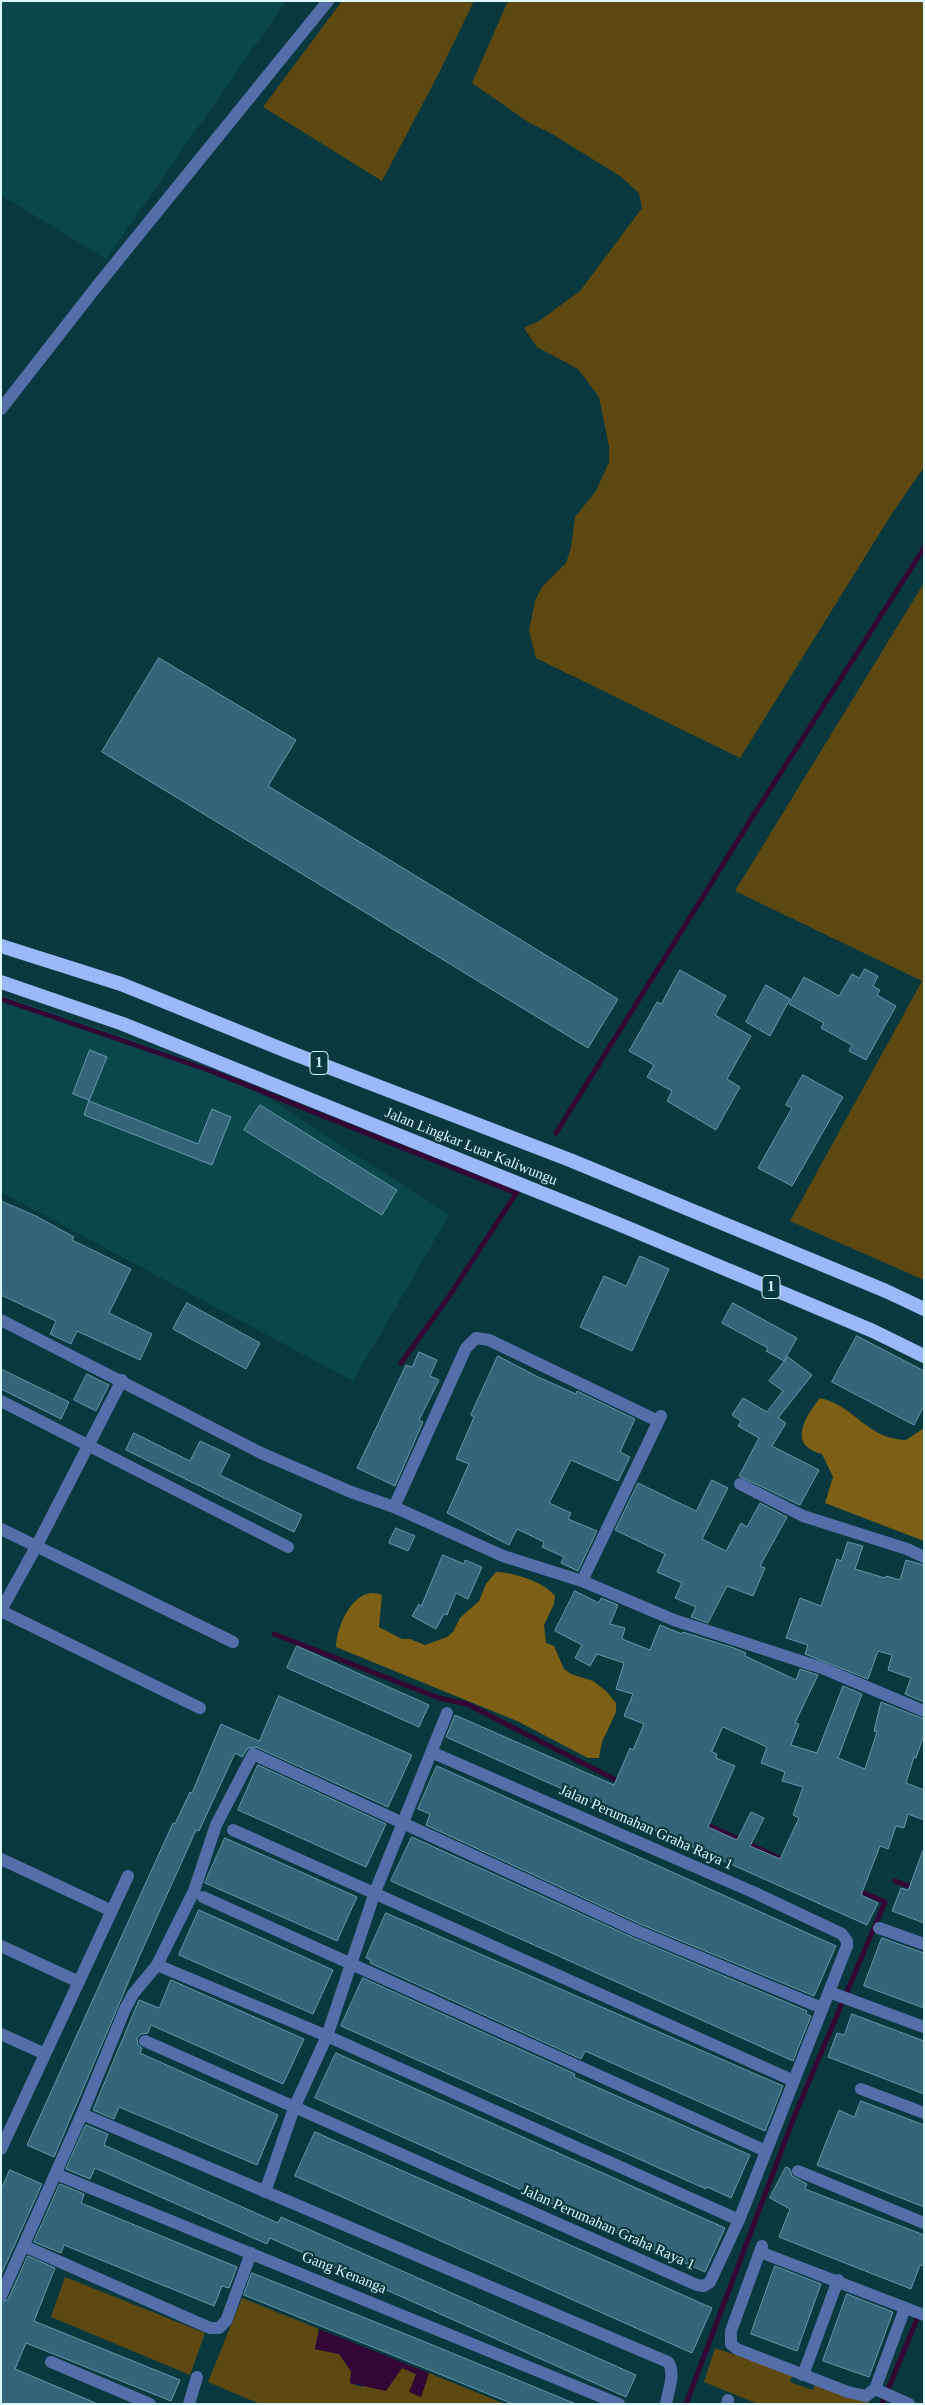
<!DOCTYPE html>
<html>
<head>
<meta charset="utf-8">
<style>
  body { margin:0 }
  #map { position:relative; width:925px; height:2405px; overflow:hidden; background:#09393e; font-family:"Times New Roman",serif }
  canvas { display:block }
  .frame { position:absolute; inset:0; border:2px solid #dbf8fc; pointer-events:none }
</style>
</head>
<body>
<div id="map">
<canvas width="925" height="2405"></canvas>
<div class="frame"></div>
</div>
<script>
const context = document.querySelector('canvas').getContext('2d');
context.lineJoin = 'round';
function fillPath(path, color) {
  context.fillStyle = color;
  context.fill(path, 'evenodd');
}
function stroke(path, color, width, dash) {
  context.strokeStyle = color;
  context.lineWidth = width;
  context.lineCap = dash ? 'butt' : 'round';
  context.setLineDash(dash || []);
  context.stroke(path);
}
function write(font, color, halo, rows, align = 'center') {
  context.font = font + ' "Times New Roman",serif';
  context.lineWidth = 4.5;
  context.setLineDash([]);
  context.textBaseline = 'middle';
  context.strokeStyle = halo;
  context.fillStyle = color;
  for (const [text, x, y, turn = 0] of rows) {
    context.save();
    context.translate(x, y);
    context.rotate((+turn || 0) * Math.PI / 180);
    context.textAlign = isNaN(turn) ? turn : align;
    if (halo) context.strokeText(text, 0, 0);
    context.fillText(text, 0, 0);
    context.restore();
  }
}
fillPath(new Path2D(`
  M1 1H286L106 259 1 195Z
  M1 995 229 1073 449 1215 353 1381 1 1192Z`), '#0a474d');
fillPath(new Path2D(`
  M342 1H474L439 73 382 181 263 107Z
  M508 1H924V467L891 515 740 758 536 658 529 631 535 601 542 587 566 563 571 548 575 517 596 491 609 462V446L599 397 578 369 537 347 524 328 539 321 580 291 642 208 639 193 620 176 547 131 531 124 472 83Z
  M924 583V1280L790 1221 922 981 735 891Z
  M65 2277 205 2333 190 2375 51 2317Z
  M242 2298 319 2329 315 2349 339 2354 351 2371 350 2383 361 2387 402 2368 416 2374 421 2397 429 2373 505 2404H260L208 2382Z
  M715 2348 793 2374 790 2382 813 2390 816 2383 869 2401 868 2404H758L704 2382Z`), '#5e4811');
fillPath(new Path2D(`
  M820 1398C855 1406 867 1439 906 1440L924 1428V1541L825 1503 833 1477 822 1454C787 1445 805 1417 820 1398Z
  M496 1572C513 1572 544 1582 555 1596L554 1604 544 1625 546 1643 554 1646 564 1669 571 1674 593 1681 606 1691 616 1703V1712L602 1742 599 1758H588L517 1721 336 1647C336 1625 356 1583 382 1595L379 1627 402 1639H410L425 1645 447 1637 453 1632 460 1618 479 1601 486 1584Z`), '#7d6015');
fillPath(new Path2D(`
  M319 2329 429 2373 421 2397 409 2392 416 2374 402 2368 386 2391 350 2383 351 2371 339 2354 315 2349Z`), '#330635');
stroke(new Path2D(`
  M1 999 211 1071 516 1193
  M556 1133 748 824 924 548
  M401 1363 450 1295 517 1192
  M274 1634 439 1698 467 1704 620 1782
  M704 1823 785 1861
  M895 1881 914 1888
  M686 2404 796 2112 885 1902 858 1890
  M882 2404 917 2319`), '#330635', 5);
const building = new Path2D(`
  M159 658 296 740 268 786 618 999 588 1048 102 752Z
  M865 969 878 976 873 986 880 990 877 995 896 1006 866 1060 849 1051 852 1045 821 1028 824 1023 789 1004 804 977 839 996 852 974 859 978Z
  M680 970 726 996 715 1015 751 1036 727 1079 740 1087 716 1130 667 1101 672 1091 647 1077 654 1065 629 1051 657 1002 661 1004Z
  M766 985 790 999 770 1036 746 1022Z
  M90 1050 107 1057 89 1101 198 1144 212 1109 231 1117 212 1165 84 1115 89 1100 73 1094Z
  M803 1075 843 1097 792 1186 758 1168 792 1108 786 1105Z
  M260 1105 397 1190 382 1215 244 1130Z
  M1 1201 36 1216 74 1237 72 1240 131 1269 109 1313 152 1334 140 1360 77 1331 71 1344 50 1334 56 1321 1 1295Z
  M640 1256 669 1269 632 1351 580 1327 604 1276 626 1286Z
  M187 1303 260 1343 246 1369 173 1329Z
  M733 1303 797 1338 784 1361 766 1351 768 1348 722 1323Z
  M857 1336 924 1371V1406L914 1425 832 1382Z
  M419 1352 437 1360 430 1376 439 1380 419 1420 423 1422 395 1486 357 1468 406 1365 412 1367Z
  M498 1356 538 1377 576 1394 577 1391 635 1419 620 1452 630 1457 618 1481 571 1460 549 1503 571 1513 568 1519 597 1531 578 1571 561 1563 564 1557 542 1547 544 1542 517 1529 509 1545 447 1513 469 1464 456 1459 474 1417 471 1415Z
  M788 1357 812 1375 778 1418 786 1423 772 1446 819 1470 800 1505 739 1476 759 1438 738 1426 741 1421 732 1415 743 1398 767 1412 783 1391 769 1381Z
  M1 1369 69 1402 61 1419 1 1389Z
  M87 1374 109 1385 96 1411 74 1400Z
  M134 1433 190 1461 200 1441 230 1455 220 1475 302 1515 294 1532 126 1450Z
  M712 1480 728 1488 702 1539 726 1551 741 1523 747 1527 760 1503 787 1517 760 1566 765 1568 753 1596 727 1586 708 1623 691 1617 696 1607 675 1598 682 1583 657 1572 665 1554 615 1530 638 1483 696 1511Z
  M396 1528 415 1536 408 1551 389 1543Z
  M848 1542 863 1546 855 1569 885 1578 886 1576 900 1580 906 1560 924 1565V1702L905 1694 911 1678 888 1670 892 1655 878 1651 868 1679 805 1654 808 1645 786 1638 800 1598 821 1606 837 1559 841 1561Z
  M443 1555 464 1564 465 1560 482 1567 468 1599 456 1593 447 1615 444 1614 436 1629 412 1616 419 1604 421 1606Z
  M575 1591 599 1603 601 1598 618 1605 610 1624 625 1628 622 1639 650 1650 660 1625 682 1634 683 1632 734 1648 746 1653 745 1656 796 1680 800 1669 818 1675 795 1723 799 1724 791 1745 817 1753 843 1686 862 1694 838 1758 865 1769 877 1732 874 1731 881 1702 924 1719V1735L916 1758 914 1757 906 1783 924 1790V1820L908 1814 904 1828 896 1826 888 1849 880 1846 861 1895 878 1903 867 1925 446 1737 455 1715 614 1785 630 1748 633 1750 644 1724 624 1716 633 1694 616 1689 624 1663 597 1654 590 1666 575 1658 582 1645 555 1631ZM723 1727 767 1747 761 1763 785 1772 782 1781 803 1787 793 1815 799 1818 780 1859 750 1846 764 1818 751 1812 737 1840 708 1827 735 1766 716 1758 717 1754 712 1752Z
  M297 1646 429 1705 419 1727 287 1668Z
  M279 1696 412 1755 388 1807 256 1747 248 1748 242 1757 235 1753 199 1831 196 1830 139 1957 54 2157 27 2145 173 1823 175 1824 190 1792 192 1793 221 1724 259 1741Z
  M258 1765 386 1824 366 1867 238 1810Z
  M437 1766 836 1946 814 1996 640 1924 426 1825 430 1814 418 1809Z
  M412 1837 634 1938 807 2011 806 2014 811 2016 793 2061 391 1881Z
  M225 1838 357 1897 337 1941 205 1883Z
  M923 1851 924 1852V1923L892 1911 901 1888 908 1890Z
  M199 1910 333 1970 313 2014 179 1955Z
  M386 1913 783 2086 765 2131 585 2051 581 2059 370 1963 371 1960 366 1958Z
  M882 1938 924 1953V2008L864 1986Z
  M363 1978 575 2074 574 2077 750 2155 731 2198 707 2187 706 2189 341 2026Z
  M171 1980 304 2039 283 2084 151 2025 148 2033 141 2034 137 2038 138 2045 142 2048 140 2053 278 2115 257 2165 119 2107 114 2119 93 2110 139 2000 159 2008Z
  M852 2014 924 2041V2094L828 2057 837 2033 844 2035Z
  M336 2053 725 2228 705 2272 315 2098Z
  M861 2101 924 2125V2207L817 2165 839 2110 854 2117Z
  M86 2125 108 2134 104 2145 278 2223 281 2217 636 2375 626 2397 270 2238 267 2244 95 2168 90 2179 66 2169Z
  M315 2132 712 2308 692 2353 295 2176Z
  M786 2167 790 2169 792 2176 807 2184 805 2189 924 2235V2266L920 2265 911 2289 779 2237 790 2209 770 2198Z
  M10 2170 42 2184 1 2275V2190Z
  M60 2184 84 2194 81 2203 237 2267 229 2288 222 2286 214 2306 64 2245 61 2253 34 2242Z
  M28 2256 55 2268 34 2321 180 2380 171 2401 26 2343 15 2369 98 2404H1V2304L8 2299Z
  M775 2266 821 2284 797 2351 751 2334Z
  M252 2273 413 2337 576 2404H513L432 2371 244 2295Z
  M847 2294 893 2312 869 2377 823 2361Z`);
fillPath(building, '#356579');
stroke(building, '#6597ab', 1);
stroke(new Path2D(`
  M1 409 97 286 328 1
  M1 1320 261 1453 351 1492 394 1507 503 1556 582 1581 674 1620 822 1668 924 1711
  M1 1401 288 1547
  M740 1484 803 1516 907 1549 924 1557
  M394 1507 466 1348 476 1338 489 1340 658 1421
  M1 1529 233 1642
  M582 1581 661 1416
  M1 1610 36 1547 122 1380
  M1 1611 200 1708
  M233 1830 794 2081
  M1 1859 112 1911
  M203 1897 766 2151
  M879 1928 924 1944
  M1 1946 79 1982
  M157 1965 327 2036 739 2220
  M829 1992 924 2027
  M1 2034 45 2054
  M145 2041 697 2285 704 2286 710 2282 739 2220 847 1946V1941L842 1934 753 1892 431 1752
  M861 2089 924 2113
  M82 2114 668 2362C676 2373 668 2391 666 2404
  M1 2149 128 1876
  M798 2171 924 2223
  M56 2174 619 2404
  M265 2192 294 2108 327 2036 375 1892 447 1713
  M24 2246 210 2328H219L226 2321 251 2253
  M762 2246 731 2331V2344L737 2349 848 2392 866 2396 875 2389 905 2308
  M760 2252 924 2315
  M1 2296 82 2114 125 2009 133 1994 157 1965 194 1891 216 1825 253 1754 637 1931 822 2008
  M51 2362 150 2404
  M803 2375 838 2280
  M875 2389 909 2404
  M189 2404 197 2377
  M727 2404 728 2400`), '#546ea9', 12);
stroke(new Path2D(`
  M1 946 121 984 289 1052 570 1160 886 1291 924 1309
  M1 982 123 1024 616 1223 873 1331 924 1356`), '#9ab8fa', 14);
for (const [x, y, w] of [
  [319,1063,18],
  [771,1287,18]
]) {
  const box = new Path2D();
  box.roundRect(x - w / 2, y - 11.5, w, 23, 4);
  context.fillStyle = '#09393e';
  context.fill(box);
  stroke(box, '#dbf8fc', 1);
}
write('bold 14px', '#dbf8fc', null, [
  ["1",319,1063],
  ["1",771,1287]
]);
write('15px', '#dbf8fc', '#09393e', [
  ["Jalan Lingkar Luar Kaliwungu",471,1147,22],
  ["Jalan Perumahan Graha Raya 1",646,1828,24],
  ["Jalan Perumahan Graha Raya 1",608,2228,24],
  ["Gang Kenanga",344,2273,22]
]);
</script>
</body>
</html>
